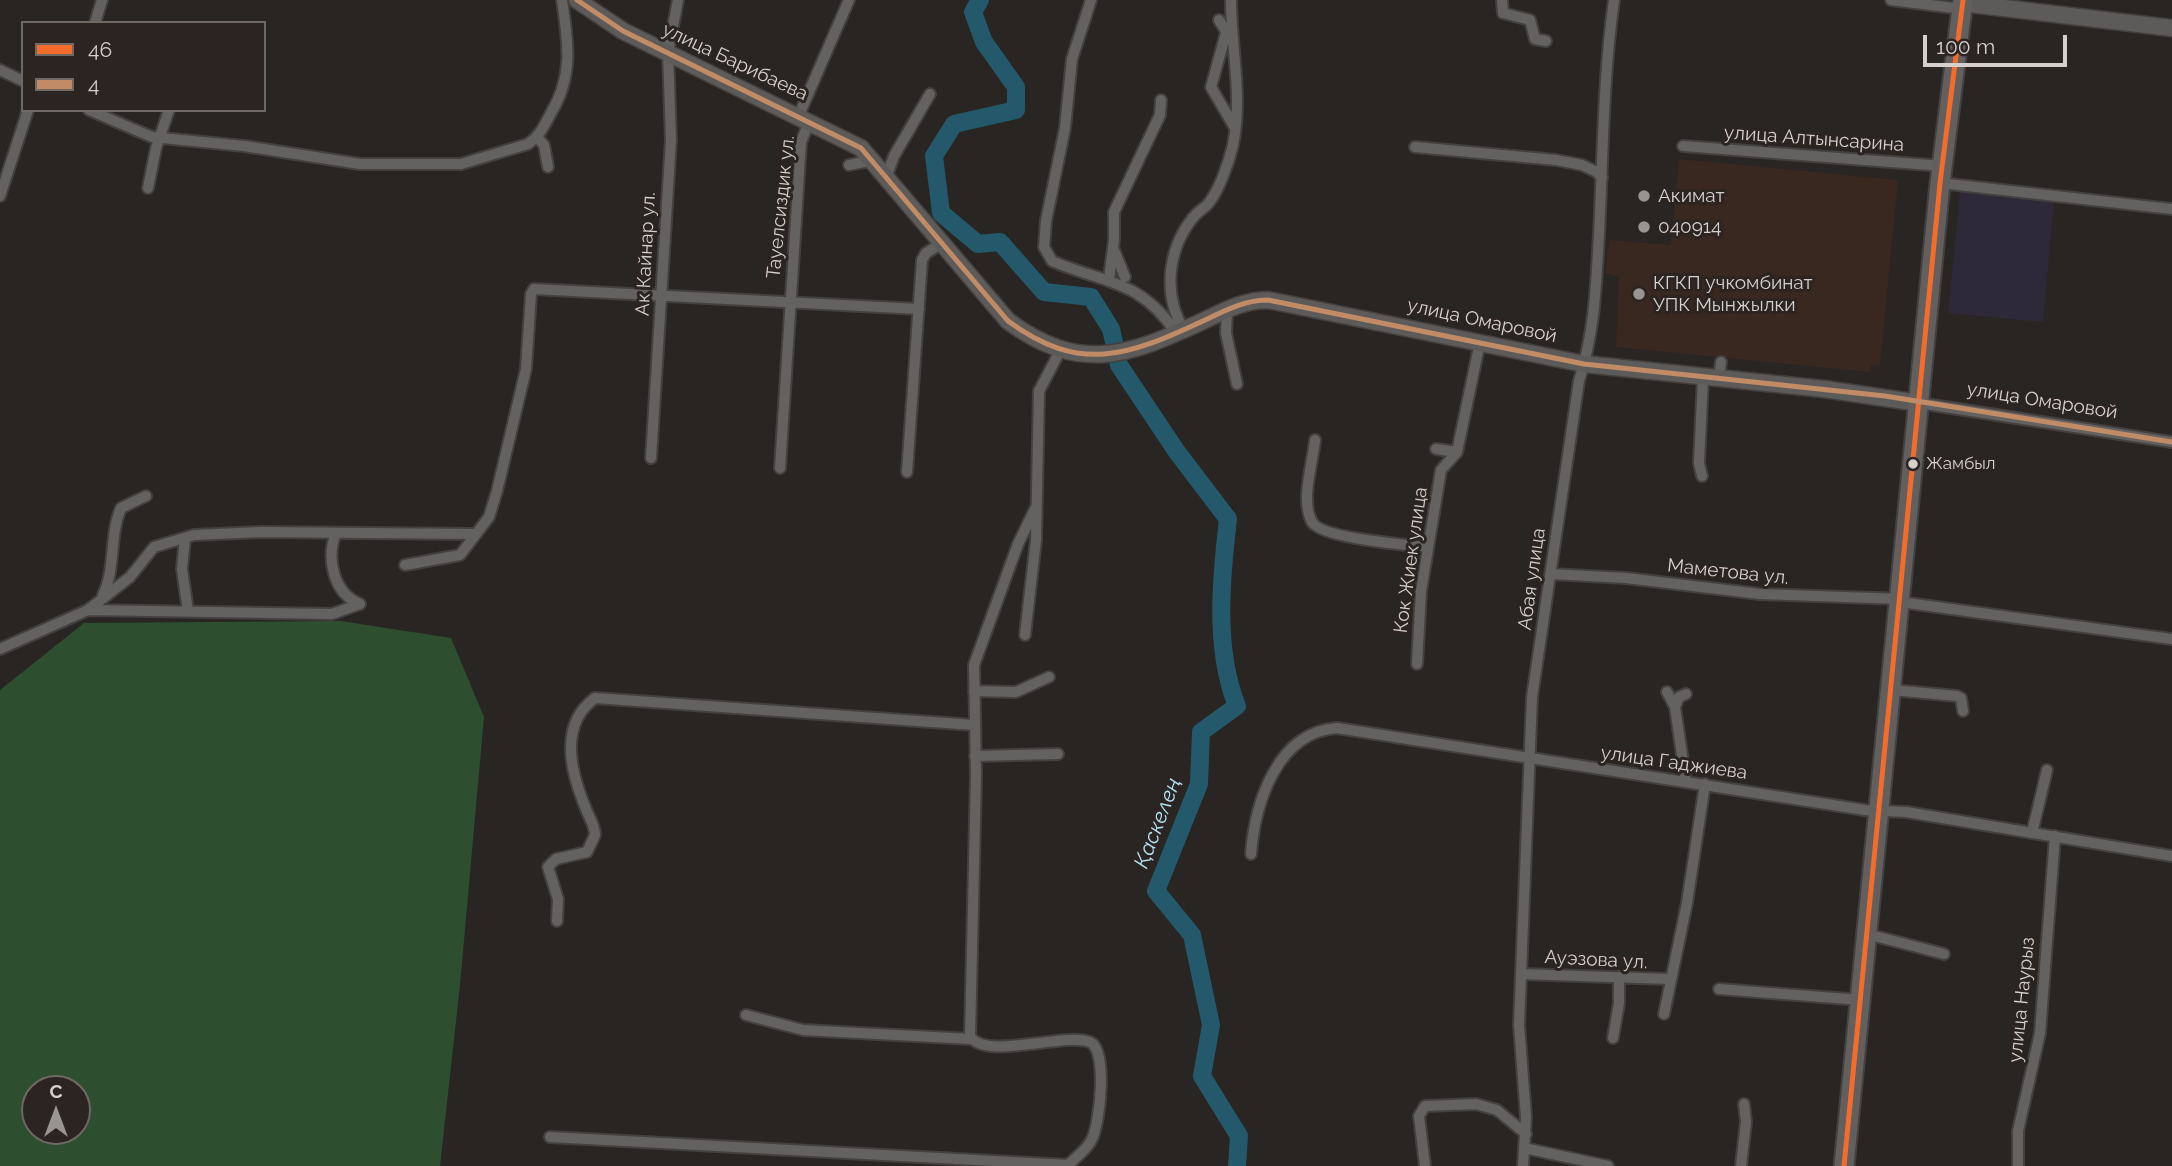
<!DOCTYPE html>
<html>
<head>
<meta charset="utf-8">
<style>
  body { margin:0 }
  #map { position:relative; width:2172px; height:1166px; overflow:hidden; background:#292523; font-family:Raleway,sans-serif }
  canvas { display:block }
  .legend { position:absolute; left:21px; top:21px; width:245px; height:91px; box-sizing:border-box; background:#2b2421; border:2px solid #6f6966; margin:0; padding:9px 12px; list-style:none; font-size:21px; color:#d5d0ce }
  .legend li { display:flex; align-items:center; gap:14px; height:35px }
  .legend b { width:35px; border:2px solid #6f6966 }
  .north { position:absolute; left:21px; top:1075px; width:70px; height:70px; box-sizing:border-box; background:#2b2421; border:2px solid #6f6966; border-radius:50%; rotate:0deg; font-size:19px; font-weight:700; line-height:28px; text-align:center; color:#d5d0ce }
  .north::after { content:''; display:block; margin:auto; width:24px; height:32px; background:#999492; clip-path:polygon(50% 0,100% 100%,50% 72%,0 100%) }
  .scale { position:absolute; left:1923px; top:35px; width:144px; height:32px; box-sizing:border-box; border:4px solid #d5d0ce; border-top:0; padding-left:9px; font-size:21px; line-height:24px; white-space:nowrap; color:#d5d0ce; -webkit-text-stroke:5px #2b2421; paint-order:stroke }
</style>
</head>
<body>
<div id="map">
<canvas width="2172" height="1166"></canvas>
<ul class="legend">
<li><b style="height:9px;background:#f36c2b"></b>46</li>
<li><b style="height:9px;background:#c18c65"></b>4</li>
</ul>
<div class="north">С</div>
<div class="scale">100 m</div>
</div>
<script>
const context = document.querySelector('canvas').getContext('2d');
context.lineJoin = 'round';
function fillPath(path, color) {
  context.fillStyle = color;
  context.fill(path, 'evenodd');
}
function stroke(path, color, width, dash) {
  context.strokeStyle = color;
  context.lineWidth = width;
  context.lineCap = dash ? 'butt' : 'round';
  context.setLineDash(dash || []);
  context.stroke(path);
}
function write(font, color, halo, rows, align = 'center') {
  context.font = font + ' Raleway,sans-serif';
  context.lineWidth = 6;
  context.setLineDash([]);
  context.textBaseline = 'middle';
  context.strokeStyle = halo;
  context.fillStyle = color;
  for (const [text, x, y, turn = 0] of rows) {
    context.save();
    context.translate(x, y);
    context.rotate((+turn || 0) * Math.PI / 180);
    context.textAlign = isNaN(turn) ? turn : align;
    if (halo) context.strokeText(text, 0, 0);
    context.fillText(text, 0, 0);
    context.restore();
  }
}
fillPath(new Path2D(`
  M1960 192 2054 201 2043 322 1948 313Z`), '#2d2938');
fillPath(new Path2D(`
  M1679 159 1898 180 1880 366 1871 365 1870 372 1616 347 1619 277 1605 273 1609 240 1671 245Z`), '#382820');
fillPath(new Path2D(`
  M341 621 451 638 484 717 460 985 440 1166H0V690L84 623ZM35 1089H77V1131H35Z`), '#2e4e30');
stroke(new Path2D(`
  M980 0 973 12 984 42 1016 87V110L954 124 934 156 941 213 978 244 1000 242 1044 292 1091 297 1111 329 1114 342
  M1117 357 1119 365 1177 452 1228 519C1221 579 1214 649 1237 706L1201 732 1199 784 1156 891 1192 935 1211 1025 1202 1076 1239 1136 1237 1166`), '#23596a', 18);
const street = new Path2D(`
  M1091 0 1072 59 1065 128 1046 221 1044 247 1052 261C1102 283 1141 279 1176 333
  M1502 0 1503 13 1530 20 1535 39 1546 41
  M1891 0 1962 9
  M1219 20 1229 36
  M95 23 102 0
  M1226 33 1211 87 1235 128
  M0 70 23 81
  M89 110 152 137 244 146 360 164H461L528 144C540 136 544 126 551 113 574 75 568 42 562 0
  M799 115 849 0
  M538 138 544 145 548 167
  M1683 146 1943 166
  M1415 147 1556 160 1582 165 1597 172 1602 178
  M849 165 875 160
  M887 175 894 156 930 94
  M1940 183 2172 209
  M148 188 156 148 169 110
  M0 196 28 110
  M1114 250 1125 277
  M1109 279 1114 240V212L1160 115 1161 100
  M1227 310 1226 333 1237 384
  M1184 330C1163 296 1167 251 1192 219 1196 213 1203 209 1208 204 1219 191 1229 162 1233 145 1243 95 1231 49 1231 0
  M1719 379 1721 362
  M1919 403 2172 442
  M1315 440C1313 462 1300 501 1312 522 1321 538 1407 545 1428 547
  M1436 449 1457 452
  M651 458 671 140 668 52 678 0
  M780 468 801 142 810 120
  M907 472 922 260 926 253 941 244
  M1702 476 1699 463 1703 377
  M1036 507 1018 544 974 665 976 776 970 1036C985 1061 1064 1032 1090 1042 1108 1050 1100 1123 1092 1139 1087 1150 1076 1157 1067 1166
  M336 533C326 558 333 593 360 604
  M185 538 182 569 188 611
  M405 565 460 555 489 517 497 491 526 369 531 294 534 289 919 309
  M1551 574 1626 578 1760 594 1901 599
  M103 595C116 568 109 536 121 508L146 496
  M1900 602 2172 639
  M88 610 130 577 154 547 194 535 260 532 474 534
  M1025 635 1036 540 1039 391 1060 351
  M0 649 88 610 332 614 360 604
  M1417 664 1421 591 1441 470 1457 452 1480 342
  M1892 690 1957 696 1961 698 1963 711
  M974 691 1016 692 1049 677
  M1667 692 1675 707 1686 782
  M1675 707 1679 697 1686 694
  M975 756 1058 754
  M2032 833 2047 770
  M1251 854C1255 803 1277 732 1337 728L1865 810 1906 812 2172 856
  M557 921 558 899 548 867 556 859 587 852 595 835C595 825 589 818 586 809 571 773 558 725 595 698L974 725
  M1867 934 1944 954
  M1521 974 1669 979
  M1719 989 1861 1000
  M1664 1014 1687 903 1705 784
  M746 1015 803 1030 971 1039
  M1613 1038 1619 1003V977
  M550 1137 1068 1165
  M1524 1148 1608 1166
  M1425 1166 1419 1116 1425 1106 1476 1104 1497 1110 1526 1134
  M1523 1166 1526 1117 1519 1025 1532 697 1579 381C1595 330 1596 286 1599 234 1603 156 1603 77 1614 0
  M1741 1166 1746 1122 1744 1104
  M2018 1166V1131L2040 1033 2055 836`);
const secondary = new Path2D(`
  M577 0 623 31 861 148 1008 321C1080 374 1128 356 1203 321 1224 311 1244 300 1268 300L1584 364 1824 389 1919 403
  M1962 3 2172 28`);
const highway = new Path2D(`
  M1844 1166 1940 183 1963 0`);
stroke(street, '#44403f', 14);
stroke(secondary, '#44403f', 19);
stroke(highway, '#44403f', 23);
stroke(street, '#646161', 10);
stroke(secondary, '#5d5b5a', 16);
stroke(highway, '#625f5e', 19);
stroke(new Path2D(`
  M1844 1166 1940 183 1963 0`), '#f36c2b', 5);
stroke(new Path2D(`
  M577 0 623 31 861 148 1008 321C1080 374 1128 356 1203 321 1224 311 1244 300 1268 300L1584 364 1885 396 2172 442`), '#c18c65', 5);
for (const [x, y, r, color] of [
  [1644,196,7,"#999492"],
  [1644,227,7,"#999492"],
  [1639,294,7,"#999492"],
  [1913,464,6,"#d5d0ce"]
]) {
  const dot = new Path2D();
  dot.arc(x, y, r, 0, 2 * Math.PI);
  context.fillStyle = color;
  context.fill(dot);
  stroke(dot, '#2b2421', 2.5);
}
write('17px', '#d5d0ce', '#2b2421', [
  ["Жамбыл",1926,464]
], 'left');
write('19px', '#d5d0ce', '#2b2421', [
  ["улица Барибаева",735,62,25],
  ["улица Алтынсарина",1814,139,4],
  ["Тауелсиздик ул.",781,207,-84],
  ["Ак Кайнар ул.",646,254,-87],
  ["улица Омаровой",1482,321,12],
  ["улица Омаровой",2042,401,9],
  ["Кок Жиек улица",1411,560,-82],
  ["Маметова ул.",1728,572,6],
  ["Абая улица",1532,579,-82],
  ["улица Гаджиева",1674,763,8],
  ["Ауэзова ул.",1596,960,3],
  ["улица Наурыз",2022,1000,-84]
]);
write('19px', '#d5d0ce', '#2b2421', [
  ["Акимат",1658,196],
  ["040914",1658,227],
  ["КГКП учкомбинат",1653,283],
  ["УПК Мынжылки",1653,305]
], 'left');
write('italic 21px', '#b2e4f6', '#2b2421', [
  ["Қаскелең",1158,823,-69]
]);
</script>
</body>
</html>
